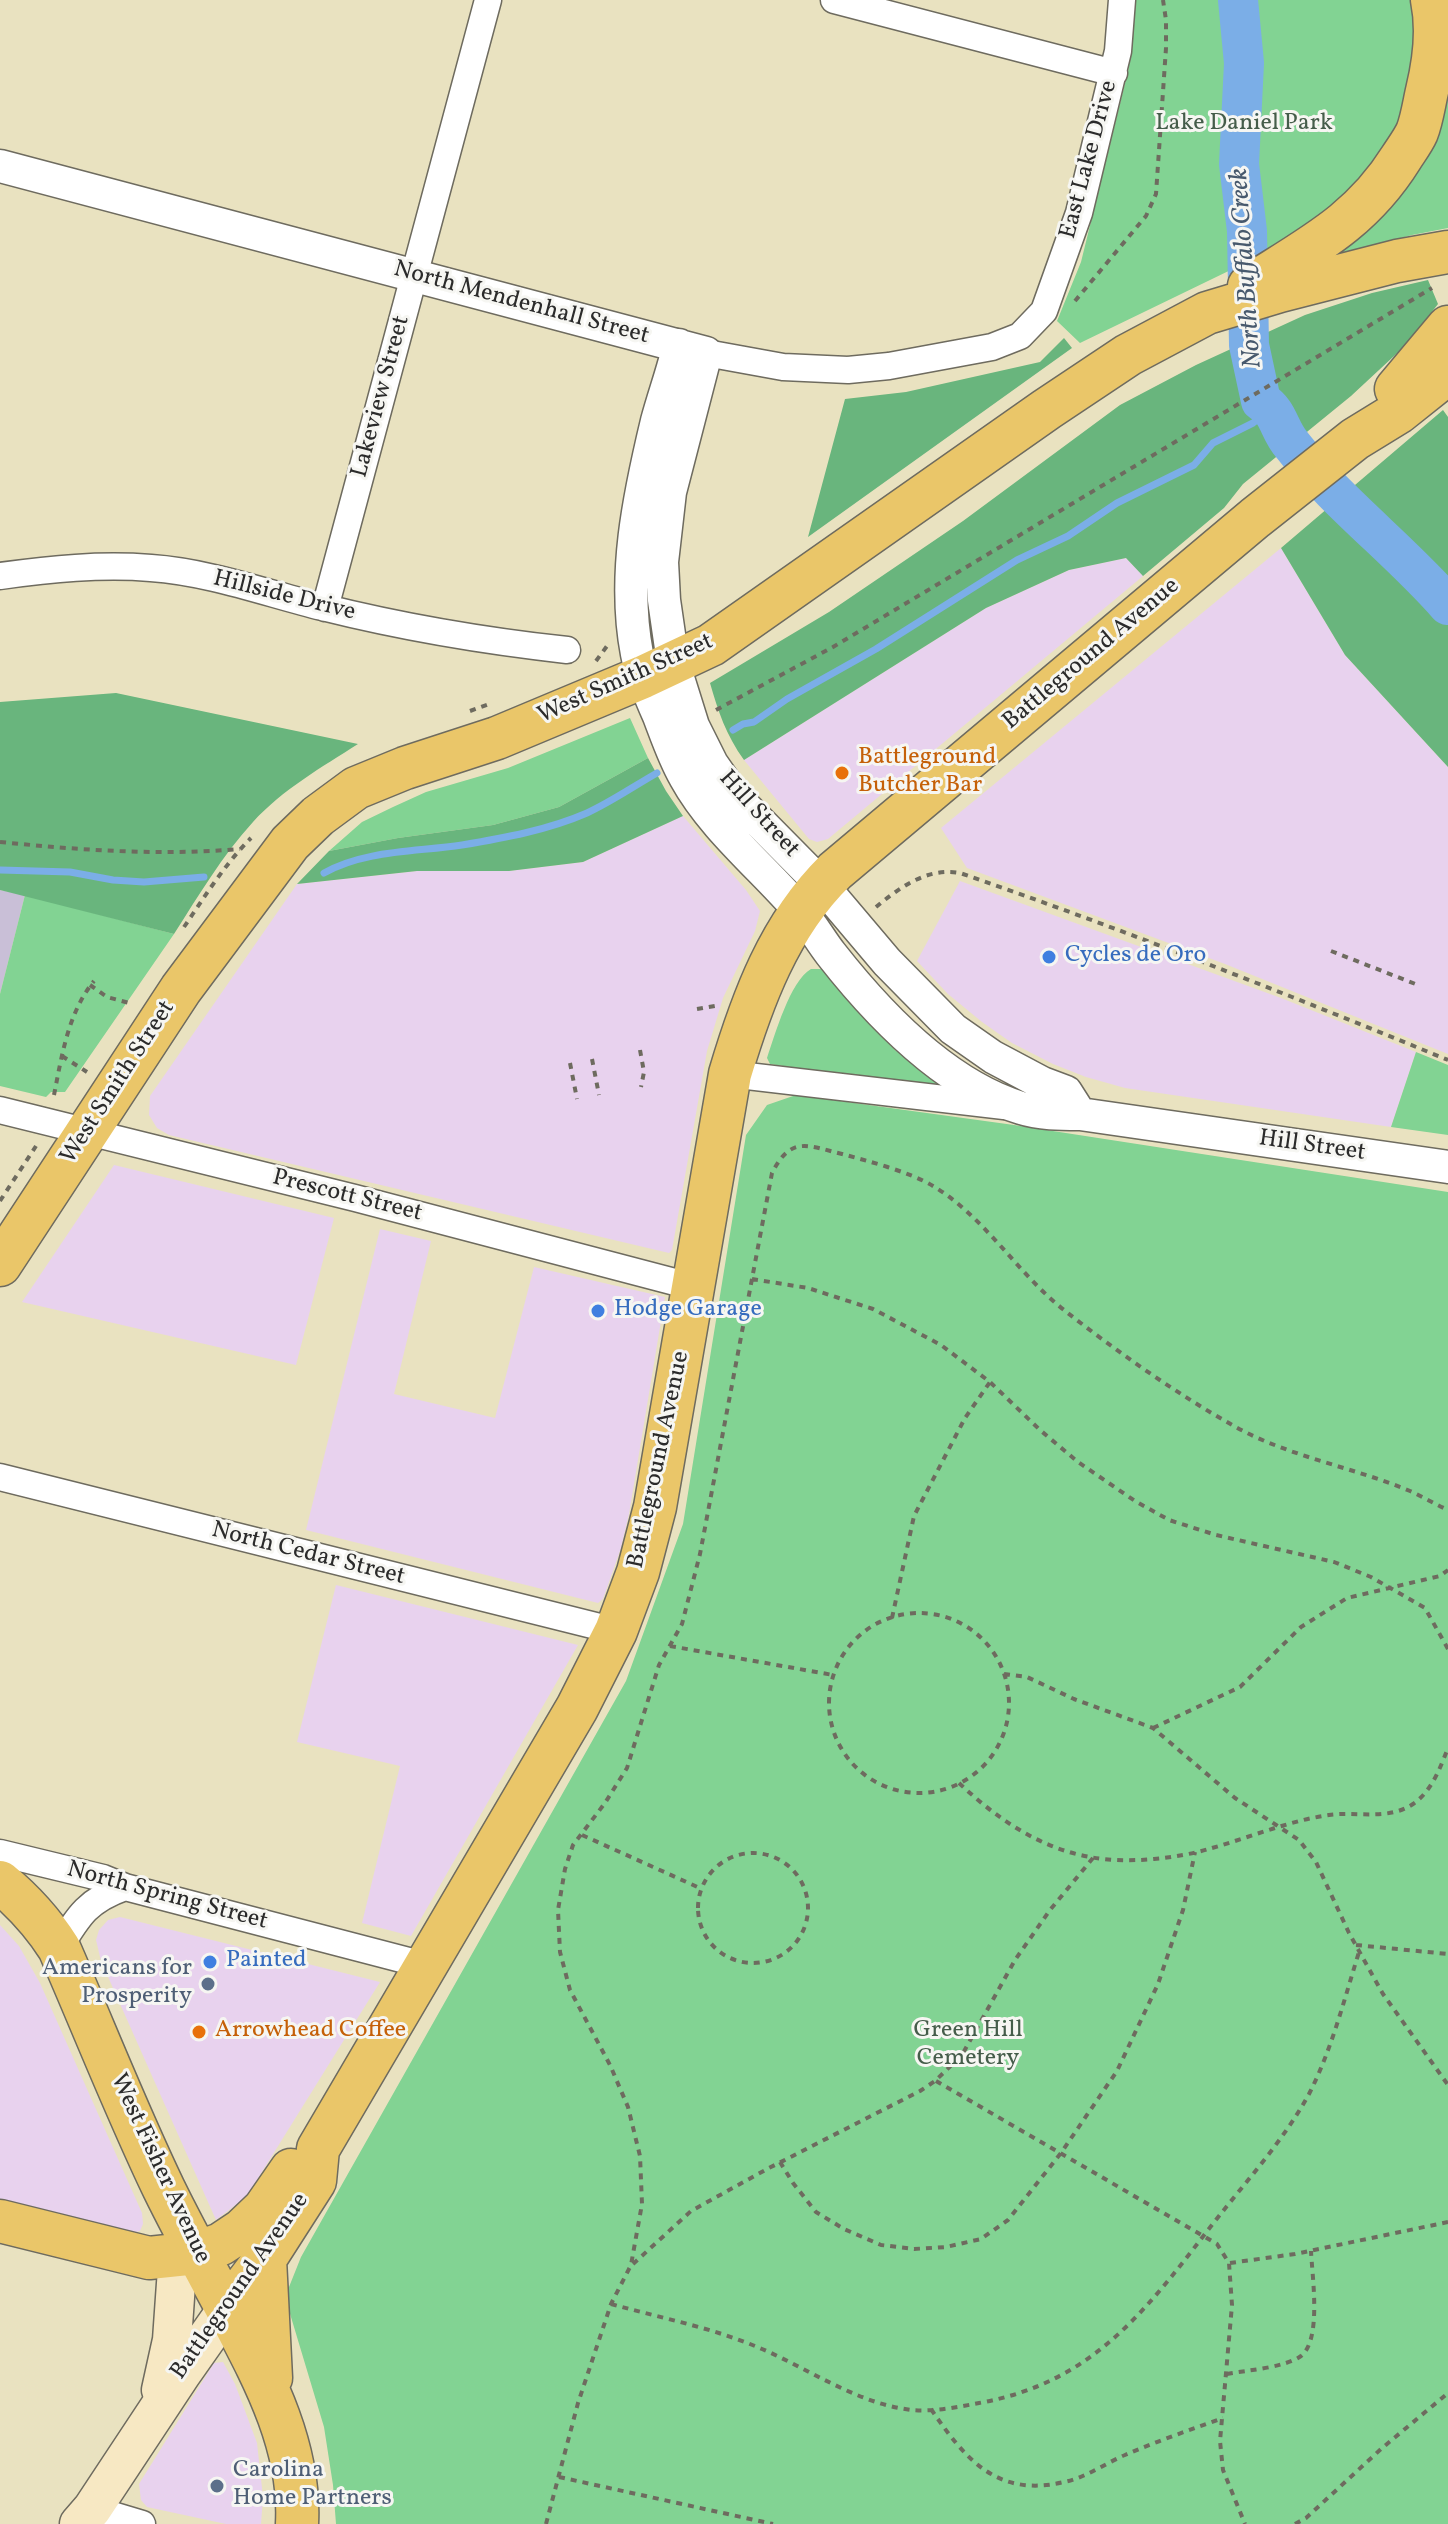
<!DOCTYPE html>
<html>
<head>
<meta charset="utf-8">
<style>
  body { margin:0 }
  canvas { display:block; background:#e9e2c0 }
</style>
</head>
<body>
<canvas width="1448" height="2524"></canvas>
<script>
const context = document.querySelector('canvas').getContext('2d');
context.lineJoin = 'round';
function fillPath(path, color) {
  context.fillStyle = color;
  context.fill(path, 'evenodd');
}
function stroke(path, color, width, dash) {
  context.strokeStyle = color;
  context.lineWidth = width;
  context.lineCap = dash ? 'butt' : 'round';
  context.setLineDash(dash || []);
  context.stroke(path);
}
function write(font, color, halo, rows, align = 'center') {
  context.font = font + ' Vollkorn,serif';
  context.lineWidth = 6;
  context.setLineDash([]);
  context.textBaseline = 'middle';
  context.strokeStyle = halo;
  context.fillStyle = color;
  for (const [text, x, y, turn = 0] of rows) {
    context.save();
    context.translate(x, y);
    context.rotate((+turn || 0) * Math.PI / 180);
    context.textAlign = isNaN(turn) ? turn : align;
    if (halo) context.strokeText(text, 0, 0);
    context.fillText(text, 0, 0);
    context.restore();
  }
}
fillPath(new Path2D(`
  M1281 548 1345 655 1448 767V1054L1225 964 967 868 941 828Z
  M1126 558 1143 576 828 839 817 842 809 839 744 760 986 608 1069 570Z
  M683 816 746 890 760 911 755 931 723 998 707 1051 672 1250 669 1253 169 1135 157 1128 149 1115 150 1096 297 884 417 871H509L583 862Z
  M960 881 1281 998 1416 1052 1391 1127 1125 1088 1086 1077 1053 1064 1012 1043 982 1022 948 994 917 961Z
  M114 1165 334 1218 296 1365 22 1302Z
  M380 1229 431 1241 394 1394 495 1418 534 1267 665 1297 629 1514 621 1548 603 1599 598 1603 306 1530Z
  M336 1585 578 1645 411 1936 362 1923 400 1766 297 1742Z
  M120 1917 380 1982 247 2196 216 2220 101 1961 96 1940 99 1930 108 1920Z
  M0 1925 19 1946 40 1983 142 2213 143 2224 140 2231 132 2233 0 2200Z
  M223 2362 235 2384 257 2443 263 2497 261 2524H226L147 2507 141 2500 139 2484 214 2363Z`), '#e8d2ee');
fillPath(new Path2D(`
  M0 890 25 895 0 994Z`), '#c9bfd7');
fillPath(new Path2D(`
  M1127 0H1416L1421 19 1405 128 1338 218 1080 343 1057 321 1081 262 1129 67 1130 16Z
  M1448 94V228L1412 235 1319 260C1331 253 1345 247 1356 238 1402 201 1435 151 1448 94Z
  M630 718 648 758 559 807 493 825 398 838 329 851 362 822 393 807 426 792 508 768Z
  M25 895 174 934 65 1092H51L46 1097 0 1086V994Z
  M811 969H822L895 1050 956 1092 770 1064 767 1058C775 1035 790 981 811 969Z
  M1416 1052 1448 1065V1135L1391 1127Z
  M796 1095 1014 1125 1448 1192V2524H336L333 2485 324 2427 285 2297 301 2257 626 1681 683 1524 746 1135 767 1105Z`), '#82d393');
fillPath(new Path2D(`
  M1428 280 1438 304 1407 344 1351 396 1243 484 1224 508 1143 576 1126 558 1069 570 986 608 744 760C726 735 718 711 710 683L829 612 963 521 1120 405 1196 365 1305 315 1372 293Z
  M1064 338 1072 348 808 537 845 399 906 392 1040 362Z
  M1443 410 1448 417V767L1345 655 1281 548Z
  M116 693 358 744C322 767 282 790 253 822 222 856 199 895 174 934L0 890V702Z
  M648 758 666 791 683 816 583 862 509 871H417L297 884 329 851 398 838 493 825 559 807Z`), '#69b57d');
stroke(new Path2D(`
  M733 730 743 724 754 722 787 699 876 649 1017 560 1068 536 1117 503 1194 465 1213 443 1253 423 1273 408
  M0 870 70 872 113 880 144 882 204 877
  M324 873C365 850 416 852 462 845 504 838 548 830 587 813 611 802 634 786 657 773`), '#7baee7', 7);
stroke(new Path2D(`
  M1238 0 1244 63 1239 164 1247 231 1249 345 1261 401C1280 413 1278 429 1292 445 1338 504 1399 549 1448 605`), '#7baee7', 40);
const minor = new Path2D(`
  M834 0 1114 73
  M706 353 783 367 848 370 889 366 992 347 1020 336 1044 311 1079 213 1118 51 1122 0
  M0 576C51 569 100 564 151 568 209 572 266 593 322 607 402 627 485 641 567 650
  M325 608 488 0
  M730 1074 1004 1106
  M0 1110 355 1198 694 1287
  M0 1477 616 1631
  M0 1853 103 1878 125 1887 428 1966
  M59 1948C79 1915 88 1900 125 1887
  M92 2509 142 2524`);
const tertiary = new Path2D(`
  M0 166 706 353 670 492 662 562 664 600 673 662 693 726 712 764 735 797 821 884 887 962 953 1029 993 1057 1042 1083 1066 1092 1080 1114
  M679 345C673 371 664 395 657 421 639 496 622 576 637 654 641 675 650 696 659 716 667 737 674 758 685 777 713 828 762 867 799 910 811 923 820 940 831 954 878 1014 946 1085 1021 1108 1040 1114 1060 1114 1080 1114L1448 1167`);
const secondary = new Path2D(`
  M161 2390 172 2340 178 2255
  M79 2524 92 2509 182 2373 227 2309`);
const primary = new Path2D(`
  M1249 286C1310 247 1361 222 1401 158 1406 150 1413 141 1417 132 1422 119 1424 104 1427 91 1434 62 1438 29 1432 0
  M1396 389 1448 327
  M0 1265 181 989 290 843 318 816 356 788 405 768 497 738 643 677 711 645 1047 409 1128 355 1207 313 1280 291 1397 261 1448 252
  M0 1882C23 1901 43 1923 59 1948 94 2028 126 2110 164 2189 185 2232 209 2275 232 2318 266 2382 301 2449 297 2524
  M0 2221 149 2258 197 2253 221 2244 242 2230 264 2209 291 2170
  M265 2259 271 2378
  M227 2309 265 2259 315 2181 318 2149 577 1708 616 1631 638 1572 655 1507 730 1074C752 1000 779 926 835 871L1255 518 1355 439 1399 412 1448 373`);
stroke(minor, '#6e6b5f', 29);
stroke(tertiary, '#6e6b5f', 35);
stroke(secondary, '#6e6b5f', 41);
stroke(primary, '#6e6b5f', 45);
stroke(new Path2D(`
  M1075 301 1146 216 1156 194 1166 48V20L1163 0
  M596 661 607 646
  M716 710 833 647 1432 288
  M470 711 492 703
  M0 842C81 850 158 856 240 849
  M876 907C900 887 928 867 960 873 1125 930 1287 994 1448 1060
  M184 927C205 896 225 864 251 838
  M1331 951 1418 985
  M90 985 107 997 133 1004
  M697 1009 720 1005
  M640 1050 644 1072 641 1087
  M62 1056 87 1072
  M592 1059 599 1095
  M570 1063 577 1099
  M54 1095C62 1055 68 1013 94 981
  M0 1201 36 1146
  M752 1279 808 1288 873 1309 941 1345 990 1382 1040 1430 1078 1462 1135 1501 1169 1520 1216 1535 1334 1562 1371 1577 1425 1608 1448 1649
  M829 1703a90 90 0 1 1 180 0a90 90 0 1 1-180 0Z
  M892 1618 914 1516 965 1418 990 1382
  M670 1646 833 1675
  M1004 1674 1027 1677 1074 1699 1153 1728 1235 1798 1299 1840 1316 1862 1349 1933 1383 1994 1448 2085
  M1153 1728 1240 1687 1301 1627 1347 1598 1440 1576 1448 1570
  M959 1783C996 1818 1039 1848 1090 1857 1125 1864 1177 1859 1212 1848 1251 1837 1288 1821 1329 1815 1356 1811 1388 1821 1413 1804 1432 1791 1440 1768 1448 1748
  M582 1835 702 1889
  M698 1908a55 55 0 1 1 110 0a55 55 0 1 1-110 0Z
  M1356 1945 1448 1954
  M936 2081 1217 2244 1229 2263 1232 2305 1220 2441 1223 2470 1245 2524
  M780 2162 793 2183 816 2212 844 2229 881 2245 914 2249 946 2247 981 2239 1008 2220 1061 2153 1117 2071 1158 1984 1183 1910 1195 1852
  M1230 2263 1295 2254 1448 2222
  M633 2264 691 2211 769 2168 920 2091 935 2081 962 2055 1015 1960 1050 1910 1093 1858
  M611 2304C661 2318 714 2328 762 2349 811 2370 858 2404 912 2410 933 2412 958 2407 979 2403 1098 2382 1150 2304 1219 2216 1250 2177 1285 2138 1309 2094 1332 2049 1344 2000 1359 1952
  M1227 2374C1247 2370 1284 2368 1301 2356 1322 2340 1312 2275 1311 2251
  M931 2409C965 2459 997 2498 1064 2482 1085 2478 1106 2463 1125 2455 1157 2441 1190 2430 1223 2418
  M559 2477 773 2524
  M546 2524 578 2403 611 2304 631 2265 642 2204 640 2156 628 2107 610 2065 570 1990 560 1952 558 1910 565 1869 573 1845 605 1803 627 1768 659 1665 682 1624 700 1554 772 1173C791 1136 806 1145 842 1154 868 1161 910 1172 933 1186 985 1217 1017 1273 1064 1310 1116 1351 1177 1394 1234 1426 1289 1457 1353 1467 1410 1491 1423 1497 1435 1504 1448 1510
  M1295 2524 1306 2518 1381 2449 1448 2393`), '#6e6b5f', 4, [6, 6]);
stroke(minor, '#fff', 26);
stroke(tertiary, '#fff', 32);
stroke(secondary, '#f7e8c3', 38);
stroke(primary, '#eac669', 42);
for (const [x, y, r, color] of [
  [842,773,8,"#e8710a"],
  [1049,957,8,"#3f7fe0"],
  [598,1311,8,"#3f7fe0"],
  [210,1962,8,"#3f7fe0"],
  [208,1984,8,"#5c6f8a"],
  [199,2032,8,"#e8710a"],
  [217,2486,8,"#5c6f8a"]
]) {
  const dot = new Path2D();
  dot.arc(x, y, r, 0, 2 * Math.PI);
  context.fillStyle = color;
  context.fill(dot);
  stroke(dot, '#f6f6f2', 3);
}
write('24px', '#455d4a', '#f6f6f2', [
  ["Lake Daniel Park",1244,125],
  ["Green Hill",968,2032],
  ["Cemetery",968,2060]
]);
write('24px', '#2b2b2b', '#f6f6f2', [
  ["East Lake Drive",1090,160,-75],
  ["North Mendenhall Street",521,304,15],
  ["Lakeview Street",382,397,-75],
  ["Hillside Drive",284,597,14],
  ["Battleground Avenue",1092,655,-40],
  ["West Smith Street",626,680,-24],
  ["Hill Street",758,815,48],
  ["West Smith Street",119,1083,-57],
  ["Hill Street",1312,1147,8],
  ["Prescott Street",347,1197,14],
  ["Battleground Avenue",660,1460,-78],
  ["North Cedar Street",308,1555,14],
  ["North Spring Street",167,1897,15],
  ["West Fisher Avenue",159,2169,65],
  ["Battleground Avenue",241,2287,-55]
]);
write('24px', '#c56008', '#f6f6f2', [
  ["Battleground",858,759],
  ["Butcher Bar",858,787],
  ["Arrowhead Coffee",215,2032]
], 'left');
write('24px', '#366cbe', '#f6f6f2', [
  ["Cycles de Oro",1065,957],
  ["Hodge Garage",614,1311],
  ["Painted",226,1962]
], 'left');
write('24px', '#4e5e75', '#f6f6f2', [
  ["Americans for",192,1970],
  ["Prosperity",192,1998],
  ["Carolina",233,2472,"left"],
  ["Home Partners",233,2500,"left"]
], 'right');
write('italic 26px', '#47596d', '#f6f6f2', [
  ["North Buffalo Creek",1248,268,-94]
]);
</script>
</body>
</html>
